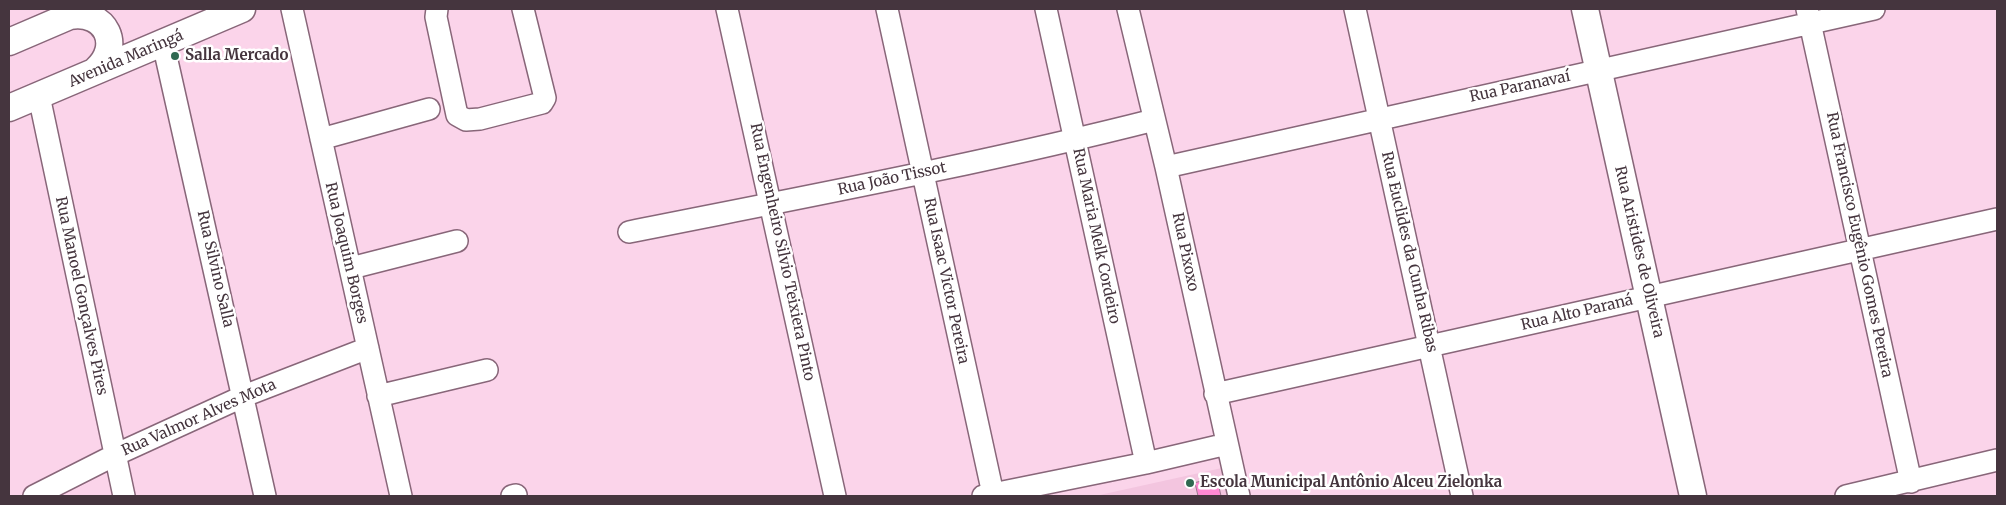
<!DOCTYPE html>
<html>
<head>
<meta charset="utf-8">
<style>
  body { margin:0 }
  #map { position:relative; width:2006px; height:505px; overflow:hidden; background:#fbd4ea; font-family:Merriweather,serif }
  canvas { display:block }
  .frame { position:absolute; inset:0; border:10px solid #45353e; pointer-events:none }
</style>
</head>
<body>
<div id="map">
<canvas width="2006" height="505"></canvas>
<div class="frame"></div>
</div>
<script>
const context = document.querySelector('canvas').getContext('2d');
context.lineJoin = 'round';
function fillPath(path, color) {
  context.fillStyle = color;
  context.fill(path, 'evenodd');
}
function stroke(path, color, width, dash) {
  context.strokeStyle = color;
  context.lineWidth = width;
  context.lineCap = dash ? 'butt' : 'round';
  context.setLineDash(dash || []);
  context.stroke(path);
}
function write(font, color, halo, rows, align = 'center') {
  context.font = font + ' Merriweather,serif';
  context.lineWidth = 5;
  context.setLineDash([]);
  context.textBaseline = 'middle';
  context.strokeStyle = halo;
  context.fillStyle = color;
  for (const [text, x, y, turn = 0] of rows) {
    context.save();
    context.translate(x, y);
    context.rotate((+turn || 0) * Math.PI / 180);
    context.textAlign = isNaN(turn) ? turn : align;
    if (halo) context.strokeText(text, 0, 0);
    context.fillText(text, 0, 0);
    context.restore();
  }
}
fillPath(new Path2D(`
  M1222 468 1229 496H1095Z`), '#f3c5df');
const building = new Path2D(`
  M1217 478 1221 496H1198L1195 483Z`);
fillPath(building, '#ff88d2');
stroke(building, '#9d798e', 1);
const minor = new Path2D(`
  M292 9 401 496
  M437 9 436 17 457 115 466 120 480 119 542 103 545 98 523 9
  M727 9 835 496
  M887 9 993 494
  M1046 9 1146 463
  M1128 9 1166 167 1239 496
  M1355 9 1462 496
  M1807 9 1911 482
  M163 43 265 496
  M39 96 124 496
  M321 139 429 109
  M1166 167 1874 9
  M629 232C804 197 981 164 1154 120
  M351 268 457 241
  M1215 394 1997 219
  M378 396 487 370
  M34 496 115 455 244 396 368 348
  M512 496 516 495
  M983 496 1146 463 1227 444
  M1846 496 1997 460`);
const major = new Path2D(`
  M1585 9 1693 496
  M70 16C106 10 123 46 96 70
  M9 42 86 9
  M9 108 242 9`);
stroke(minor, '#886679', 24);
stroke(major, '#886679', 29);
stroke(minor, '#fff', 21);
stroke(major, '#fff', 26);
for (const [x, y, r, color] of [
  [175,56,5,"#306951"],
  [1190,483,5,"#306951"]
]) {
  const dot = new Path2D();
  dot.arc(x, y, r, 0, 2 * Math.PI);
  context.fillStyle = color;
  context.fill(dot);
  stroke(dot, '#fff', 2);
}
write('bold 15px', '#45353e', '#fff', [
  ["Salla Mercado",185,56],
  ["Escola Municipal Antônio Alceu Zielonka",1200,483]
], 'left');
write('15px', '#45353e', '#fff', [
  ["Avenida Maringá",126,59,-23],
  ["Rua Paranavaí",1520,87,-12],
  ["Rua João Tissot",892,179,-12],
  ["Rua Maria Melk Cordeiro",1096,236,78],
  ["Rua Francisco Eugênio Gomes Pereira",1859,245,78],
  ["Rua Engenheiro Silvio Teixiera Pinto",782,252,78],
  ["Rua Pixoxo",1185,252,78],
  ["Rua Euclides da Cunha Ribas",1409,252,77],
  ["Rua Aristides de Oliveira",1639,252,77],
  ["Rua Joaquim Borges",346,253,77],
  ["Rua Silvino Salla",215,269,77],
  ["Rua Isaac Victor Pereira",946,281,78],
  ["Rua Manoel Gonçalves Pires",81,296,78],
  ["Rua Alto Paraná",1577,313,-13],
  ["Rua Valmor Alves Mota",199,418,-24]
]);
</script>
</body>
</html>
